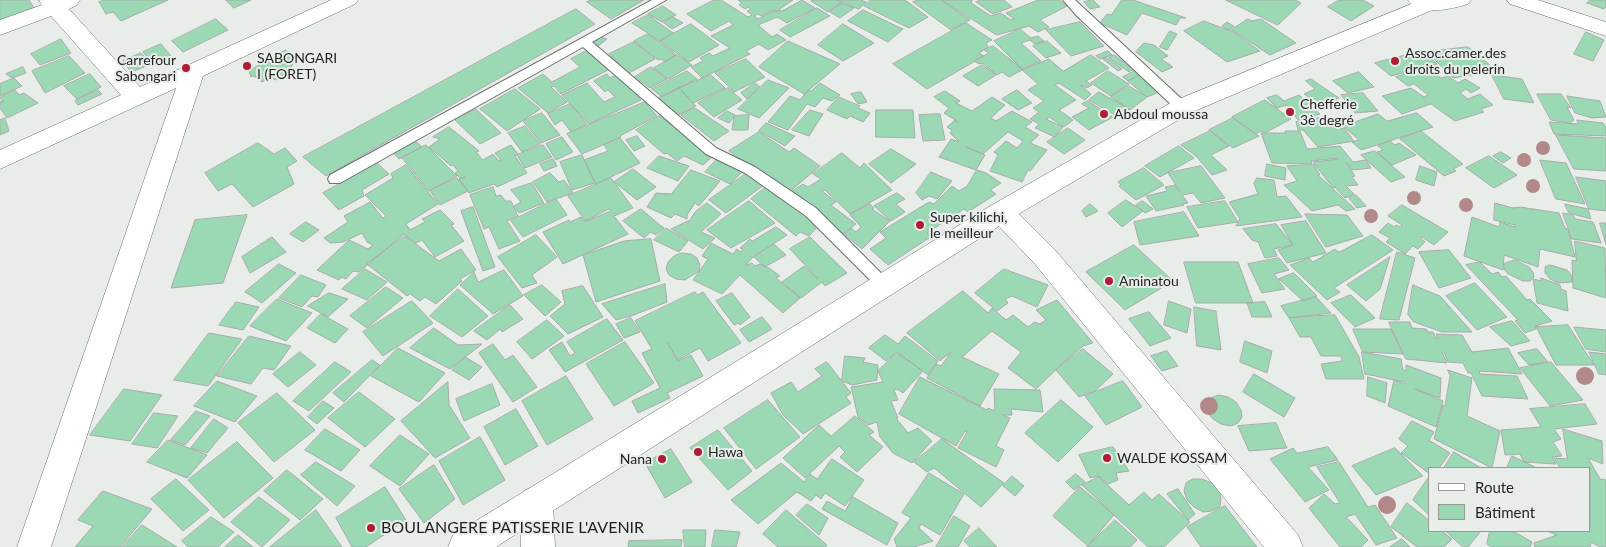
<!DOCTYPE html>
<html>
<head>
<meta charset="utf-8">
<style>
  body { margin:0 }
  #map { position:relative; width:1606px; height:547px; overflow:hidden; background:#e9edea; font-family:Lato,sans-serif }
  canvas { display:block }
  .legend { position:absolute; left:1428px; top:467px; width:162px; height:65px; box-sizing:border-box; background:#e9edea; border:1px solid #989b99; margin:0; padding:6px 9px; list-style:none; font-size:15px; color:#1f201f }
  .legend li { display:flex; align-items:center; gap:10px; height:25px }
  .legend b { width:25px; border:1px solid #989b99 }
</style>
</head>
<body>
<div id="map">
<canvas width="1606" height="547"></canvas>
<ul class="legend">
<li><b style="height:6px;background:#fff"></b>Route</li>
<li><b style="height:14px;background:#9bd8b4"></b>Bâtiment</li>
</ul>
</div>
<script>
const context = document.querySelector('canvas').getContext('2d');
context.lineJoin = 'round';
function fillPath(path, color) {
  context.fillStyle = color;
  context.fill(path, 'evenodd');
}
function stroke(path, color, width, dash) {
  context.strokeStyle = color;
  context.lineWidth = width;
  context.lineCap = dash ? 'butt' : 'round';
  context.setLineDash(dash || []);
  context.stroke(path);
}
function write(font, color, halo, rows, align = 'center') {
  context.font = font + ' Lato,sans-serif';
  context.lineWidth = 4;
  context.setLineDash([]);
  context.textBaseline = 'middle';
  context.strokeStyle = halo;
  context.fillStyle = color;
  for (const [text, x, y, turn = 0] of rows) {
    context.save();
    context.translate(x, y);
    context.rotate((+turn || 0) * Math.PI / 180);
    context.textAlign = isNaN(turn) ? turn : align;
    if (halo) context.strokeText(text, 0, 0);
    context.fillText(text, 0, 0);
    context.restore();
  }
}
const building = new Path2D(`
  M0 0H29L34 8 0 23Z
  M104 0H168L121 21 113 12 106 14 99 2Z
  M226 0H251L234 8Z
  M592 0H644L611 19 587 2Z
  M714 0H721L748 17 752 15 747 11 751 9 748 7 745 9 739 5 742 3 738 0H793L777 11 774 10 761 16 758 14 754 16 758 19 774 11 776 12 780 10 782 11 802 0 815 8 787 23 777 17 758 25 772 37 777 34 786 40 768 50 759 44 746 51 750 54 702 78 691 67 703 61 700 58 709 53 713 56 730 48 711 36 733 25 729 21 711 31 687 14Z
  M813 0H838L842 3 828 12 811 1Z
  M838 0H861L866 2 859 9Z
  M870 0H905L928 17 909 28 864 6Z
  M918 0H941L970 20 951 30 913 2Z
  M942 0H972L971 3 991 16 1001 13 1011 20 1014 19 1006 13 1038 0H1059L1067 6 1040 20 1049 27 1038 32 1029 26 997 35Z
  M981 0H1004L1012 7 993 14 976 2Z
  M1093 0 1100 7 1090 9 1084 2Z
  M1122 0H1133L1186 18H1180L1176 25 1142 13 1127 35 1100 23 1107 14 1111 15Z
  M1226 0H1295L1301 3 1278 25Z
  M1339 0H1363L1374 6 1351 21 1328 7Z
  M1590 0H1606V7L1604 9 1587 3Z
  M841 3 854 8 840 18 830 12Z
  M663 6 676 15 662 22 648 14Z
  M817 8 830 16 790 37 780 30Z
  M576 9 595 24 326 176 303 157Z
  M863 10 903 29 888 42 848 21Z
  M648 15 673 33 660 41 632 23Z
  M673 17 683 23 672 29 664 23Z
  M216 19 228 30 183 52 172 41Z
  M1248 19 1251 21 1261 19 1296 43 1270 55 1230 29 1228 30 1222 26 1227 22 1235 27Z
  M1204 21 1233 32 1260 51 1227 62 1184 31Z
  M1080 22 1104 46 1071 56 1046 30Z
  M966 23 992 40 986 43 988 47 979 53 984 56 927 89 893 64Z
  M691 24 719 45 689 62 660 41Z
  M843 24 874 43 843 61 818 45Z
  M1020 29 1031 38 1038 36 1044 41 1035 44 1030 40 1021 43 1041 61 1022 69 994 41Z
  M1170 31 1177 34 1167 50 1160 47Z
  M1586 32 1604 40 1593 61 1574 54Z
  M648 34 673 52 676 55 665 62 661 59 658 60 634 41Z
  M601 37 607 39 598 46 593 44Z
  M61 39 71 53 40 65 31 54Z
  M788 41 840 64 804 94 759 67Z
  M1047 41 1061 53 1046 58 1033 46Z
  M634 42 655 59 629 73 609 54Z
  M1144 43 1154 45 1168 56 1161 59 1173 67 1162 72 1136 52Z
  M161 44 171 56 153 64 143 52Z
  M993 46 1016 64 1022 70 1009 77 1002 72 997 75 982 63 979 64 974 61 989 53 984 50Z
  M1468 47 1497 71 1453 78 1427 52Z
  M286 50 295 60 288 73 275 80 270 77 262 82 254 76 251 77 249 71Z
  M586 51 610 69 561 94 554 86 551 87 567 102 548 113 518 88 543 74 552 82 580 67 571 59Z
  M1108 51 1112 55 1100 59 1096 56Z
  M1422 51 1437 64 1391 76 1375 63Z
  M141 53 152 64 131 72 123 61Z
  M677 55 692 65 668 79 654 68Z
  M1091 55 1109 68 1086 81 1092 85 1087 88 1080 85 1091 94 1085 100 1059 83 1055 85 1076 100 1059 110 1073 120 1064 127 1049 117 1046 119 1063 127 1055 137 1035 128 1039 124 1030 119 1039 112 1033 108 1044 101 1028 90 1038 84 1022 70 1049 59 1063 71Z
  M1114 55 1134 69 1129 72 1109 58Z
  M69 56 85 73 45 93 32 71Z
  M1107 58 1122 69 1118 71 1103 59Z
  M746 59 765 77 734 92 715 73Z
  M982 65 996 75 978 86 963 76Z
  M23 67 26 73 12 78 6 74Z
  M651 67 667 79 650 88 635 77Z
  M1426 68 1441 78 1448 76 1458 83 1465 79 1480 88 1471 93 1466 89 1460 93 1468 99 1480 94 1493 105 1481 109 1484 112 1455 121 1431 104 1402 114 1382 96 1411 88 1424 97 1428 95 1414 84 1408 86 1396 77Z
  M687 71 697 79 662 97 652 89Z
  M1108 71 1129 84 1111 96 1091 83Z
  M1135 71 1140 74 1128 81 1123 77Z
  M1359 72 1374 87 1348 93 1333 81Z
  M90 74 101 87 77 99 64 86Z
  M607 74 610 78 618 74 641 100 589 124 562 95 587 83 604 102 615 97 608 90 605 92 594 81Z
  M1143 74 1162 91 1147 97 1128 81Z
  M711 75 725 88 693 103 679 88Z
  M1492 75 1522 79 1534 103 1504 99Z
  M14 78 22 86 0 96V84Z
  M1311 79 1339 98 1320 106 1304 94 1315 89 1306 81Z
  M768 80 789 88 759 118 738 109Z
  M755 83 760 87 747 99 741 93Z
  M820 83 840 95 832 101 823 98 815 107 807 104 788 130 768 122 790 96 800 100 808 90 811 91Z
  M1129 86 1147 97 1130 110 1111 97Z
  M679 88 696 106 678 115 659 98Z
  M728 88 742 100 714 117 698 103Z
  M515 89 540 109 507 131 480 109Z
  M15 90 19 95 24 93 38 103 7 118 0 108V101L4 102 0 98Z
  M98 90 102 94 78 105 75 101Z
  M1017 90 1032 103 1018 110 1002 99Z
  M945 91 960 101 956 103 972 111 992 97 1005 105 991 118 996 121 1012 111 1032 122 1025 127 1039 135 1030 143 1047 150 1030 171 1028 170 1022 182 990 171 998 155 994 152 1006 141 1017 148 1023 141 1008 132 983 154 966 147 985 155 976 170 939 157 951 139 959 142 950 133 952 130 947 127 955 120 958 122 944 113 949 108 934 97Z
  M861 92 867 102 858 104 851 94Z
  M1099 92 1129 109 1120 118 1089 100Z
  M1363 93 1378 111 1355 113 1341 95Z
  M1537 94H1561L1571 108 1567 107 1574 120 1570 123 1551 120Z
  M1277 95 1284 101 1299 95 1320 114 1298 120 1287 105 1277 108 1267 98Z
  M1567 96 1600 101 1606 117 1592 118 1575 113Z
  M839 97 860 106 858 108 870 113 863 122 850 116 847 119 827 110Z
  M1265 100 1291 119 1265 133 1261 131 1256 134 1232 117Z
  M1088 101 1113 117 1089 130 1072 117 1089 108 1082 104Z
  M645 102 657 116 620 136 621 137 582 154 567 134Z
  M570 104 587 124 571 132 562 120 555 125 548 114Z
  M695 108 729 131 714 141 681 115Z
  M476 109 501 133 480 144 455 120Z
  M810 110 823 114 809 136 792 130Z
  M876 110H913L915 138 876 137Z
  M727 111 735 115 729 123 718 118Z
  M542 113 560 135 541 143 523 121Z
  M1417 113 1433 127 1361 150 1352 142 1359 140 1343 126 1378 114 1387 121Z
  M940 114 945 140 923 141 919 115Z
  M749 115 748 130H732L734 116Z
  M660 116 713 156 703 165 684 156 677 161 667 153 664 154 636 130Z
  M1325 117 1335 129 1344 128 1354 141 1318 147 1303 130H1298L1296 122Z
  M5 118 9 131 0 135V120Z
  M1233 118 1259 136 1233 148 1209 130Z
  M1577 120 1603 123 1606 127V136L1554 134 1549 122 1578 124Z
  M766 123 795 136 785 146 759 131Z
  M525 126 540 144 522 152 508 133Z
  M449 127 479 151 476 152 483 160 493 154 499 161 501 160 495 153 511 145 518 154 515 156 527 173 497 187 494 184 469 193 459 179 465 177 460 178 455 173 458 171 453 165 451 166 429 147 440 139 433 137Z
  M1068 128 1085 140 1064 154 1047 142Z
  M1210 131 1229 146 1211 155 1227 170 1212 175 1196 156 1181 145Z
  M1285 131H1300L1307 149 1340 146 1353 162 1366 160 1371 168 1353 170 1346 162 1355 176 1352 177 1358 185 1346 186 1354 194 1345 198 1335 187 1333 188 1313 162 1339 159 1338 158 1311 161 1312 164 1272 163 1261 133H1286Z
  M1421 131 1463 164 1453 169 1456 171 1444 176 1400 139Z
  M759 132 789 152 794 148 820 166 788 193 729 151Z
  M1556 135 1606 138V171L1574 169Z
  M637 136 645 146 634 151 626 140Z
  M562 137 573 152 556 160 546 144Z
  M620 138 640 163 596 184 584 160 608 151 604 145Z
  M414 140 422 147 399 159 392 151Z
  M1390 141 1395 145 1399 143 1416 155 1392 165 1377 152 1383 150 1378 146Z
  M258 143 274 154 285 148 297 161 287 167 294 184 253 207 232 184 218 191 205 173Z
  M426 145 457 176 429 191 402 158Z
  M543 145 552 157 525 168 517 155Z
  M1179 146 1194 158 1160 177 1145 166Z
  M891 149 916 164 891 183 869 164Z
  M1375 151 1405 177 1391 182 1361 155Z
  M1501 152 1511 158 1503 163 1493 156Z
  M842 153 860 168 864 163 892 190 850 214 825 190 822 191 836 202 831 205 856 224 843 234 789 193 803 184 808 187 821 179 813 174Z
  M582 155 595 183 572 190 560 162Z
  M659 156 689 166 678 181 647 168Z
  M1489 156 1517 175 1494 188 1466 168Z
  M719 157 744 170 730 184 705 172Z
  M553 159 557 166 544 171 540 164Z
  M1540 160 1566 163 1585 204 1556 199Z
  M377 163 389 174 362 190 364 196 339 210 323 193Z
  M1267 164 1286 168 1285 180 1265 176Z
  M406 165 438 204 406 224 410 230 425 222 422 219 440 210 454 224 451 225 464 241 435 257 422 240 416 243 404 234 359 272 353 271 346 279 341 277 339 280 317 270 349 240 368 249 373 245 367 242 362 233 343 242 330 243 324 238 348 222 344 216 370 202 383 218 386 216 365 195 393 178 391 174Z
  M1314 165 1320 175H1318L1355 209 1346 211 1338 205 1312 211 1284 185 1297 181 1287 166Z
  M1201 166 1225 198 1201 203 1193 193 1182 195 1188 203 1182 204 1184 205 1156 211 1146 196 1167 191 1165 187 1175 185 1179 191H1180L1168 173Z
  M1420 166 1437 172 1434 186 1416 180Z
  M1144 168 1164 185 1136 200 1119 186 1121 185 1118 182Z
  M633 169 656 187 637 200 614 182Z
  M691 170 720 181 699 206 695 203 687 215V219L675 214 671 218 647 207 656 193 671 194Z
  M977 170 986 173 1001 183 990 190 996 194 968 212 964 209 927 233 932 236 888 265 870 249 886 238 880 232 929 202 934 204 952 186 959 191 967 186Z
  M931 172 952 181 937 199 929 196 922 200 916 193Z
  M550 173 559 182 564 180 573 193 547 202 533 182Z
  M747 173 764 185 726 213 709 200Z
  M1576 177 1606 181V211L1589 209Z
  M457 178 468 191 440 205 430 191Z
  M611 178 633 208 614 216 628 234 563 264 543 232 569 220 570 222 581 217 584 222 611 211 609 209 585 221 568 196Z
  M1257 178 1274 180 1277 197 1286 196 1302 217 1236 226 1240 219 1229 202 1258 194 1254 184Z
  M532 183 544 203 519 213 514 206 521 202 511 190Z
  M493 187 496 196 501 195 505 201H511L518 216 507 221 520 241 499 249 489 227 484 229 470 195Z
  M766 187 820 224 809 236 800 232 796 236 751 199Z
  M897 193 905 199 896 204 905 212 891 221 874 206Z
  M1356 195 1366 206 1357 208 1349 198Z
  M556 199 567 215 523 237 511 221Z
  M1126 200 1143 211 1122 227 1108 213Z
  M749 201 775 223 731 248 707 230Z
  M1143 201 1153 209 1145 213 1136 205Z
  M1225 201 1238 222 1198 228 1187 207Z
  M707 203 721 214 701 232 715 238 703 249 671 229 690 220 695 212Z
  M1495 203 1513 208 1520 207 1559 213 1565 228 1568 229 1575 257 1540 249 1538 267 1504 255 1503 270 1464 256 1472 217 1499 227 1500 222 1515 227V225L1494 220Z
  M870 204 874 208 872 209 890 221 862 249 844 234 851 228 856 232 861 227 850 215Z
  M1090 204 1098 211 1086 217 1082 211Z
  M1565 204 1588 209 1591 219 1569 213Z
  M1402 205 1448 232 1434 245 1422 237 1420 238 1425 242 1418 249 1413 246 1405 254 1386 242 1390 238 1379 232 1388 223 1394 227 1396 225 1400 227 1402 225 1388 216Z
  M473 207 495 267 483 271 461 211Z
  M641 209 660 225 664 228 656 235 651 232 644 238 623 221Z
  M1184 212 1199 236 1140 245 1134 222Z
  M1563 213 1573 215 1575 219 1593 222 1601 243 1572 239Z
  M1305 214 1347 215 1363 236 1326 247Z
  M247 215 223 283 171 288 195 220Z
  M1306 221 1326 253 1287 263 1278 250 1293 245 1281 225Z
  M306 222 319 230 303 242 290 234Z
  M1600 223H1606V244Z
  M1276 224 1293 245 1274 249 1277 256 1265 258 1258 242 1252 240 1243 229Z
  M776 227 787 235 753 257 745 266 752 263 755 266 760 264 769 268 780 276 776 278 800 298 783 313 740 275 722 294 693 280 708 259 702 256 711 243 733 254 737 249 741 252 743 249 740 248 750 239 752 241Z
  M666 228 688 241 679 252 654 240Z
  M536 235 557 257 532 275 537 283 522 288 498 257Z
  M1372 235 1393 250 1334 288 1340 292 1327 300 1290 265 1309 258 1313 262 1335 249 1339 252Z
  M405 236 439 261 461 249 476 270 460 279 462 281 436 304 425 297 420 301 410 294 407 296 367 264Z
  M272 237 286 252 250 273 242 257Z
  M810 237 847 273 825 286 822 282 801 298 782 282 804 266 818 279 790 249Z
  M651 239 660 281 596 302 583 255 624 241Z
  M1575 241 1605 248 1606 298 1573 288 1572 260 1576 261Z
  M774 244 786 255 765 267 754 257Z
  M1134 245 1173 281 1125 310 1086 272Z
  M1449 250 1471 278 1439 288 1419 252Z
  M1397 252 1415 258 1399 320 1380 319Z
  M682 253 691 254 697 258 700 265 699 271 685 280 676 279 669 275 666 269 668 262 674 256Z
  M1390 257 1380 289 1366 301 1347 285Z
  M1279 258 1289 270 1274 274 1285 289 1262 293 1248 264Z
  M1515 260 1529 267 1533 272 1534 277 1530 281H1523L1508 274 1504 269V264Z
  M1184 262H1238L1253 303H1196Z
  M1480 262 1492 274 1498 272 1502 277 1506 276 1527 300 1530 299 1552 321 1535 326 1536 329 1525 333 1515 321 1518 320 1466 265Z
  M279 264 296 273 262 303 245 292Z
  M1550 265 1567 270 1572 276V282L1558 283 1550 279 1545 273V267Z
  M365 269 387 282 367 300 342 289Z
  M1004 269 1048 285 1037 307 1012 296 1005 299 1008 303 997 311 975 293Z
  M504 270 523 296 493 314 460 285 474 272 478 282Z
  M1294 273 1317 296 1303 301 1279 279Z
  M301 275 326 285 318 297 312 296 302 307 279 298Z
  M1541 278 1560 285 1561 289 1566 291 1568 311 1537 303 1533 279 1541 281Z
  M1475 283 1507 317 1477 330 1446 296Z
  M665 284 667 302 631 316 616 320 602 304Z
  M542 285 561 302 545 316 524 295Z
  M1413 285 1440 296 1472 332H1442L1414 322 1408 315Z
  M583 286 603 317 568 334 550 316 565 304 562 291Z
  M386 287 403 298 367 328 350 316Z
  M458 289 488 316 462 337 430 316Z
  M963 291 988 313 992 308 1006 320 1013 315 1028 327 1035 322 1040 324 1046 320 1036 310 1057 300 1093 343 1083 346 1062 364 1036 389 1008 368 1021 352 992 331 962 357 999 374 980 406 927 378 936 364 941 366 951 352 940 361 907 333Z
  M695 292 697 295 703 292 741 343 708 361 700 348 678 360 667 342 678 361 691 355 703 376 667 393 670 398 638 413 632 401 660 388 642 353 652 349 635 321Z
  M329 293 348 299 328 317 308 306Z
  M732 293 750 317 740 325 739 323 734 325 716 301Z
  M1351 295 1375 318 1355 327 1331 303Z
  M1316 297 1331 313 1289 318 1281 306Z
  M277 299 312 313 286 341 250 326Z
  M412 301 433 323 383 356 363 332Z
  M1169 301 1191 309 1187 333 1164 325Z
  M236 302 259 307 243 330 219 325Z
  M1265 302 1272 317H1252L1247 303Z
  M510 305 523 319 502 332 500 329 487 340 474 331Z
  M1194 307 1216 311 1221 350 1197 346Z
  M1149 312 1171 338 1150 346 1129 319Z
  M321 314 348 329 335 343 307 328Z
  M1335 315 1359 357 1364 379H1326L1321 364 1342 361 1341 356H1321L1311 337H1300L1289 318Z
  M762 317 772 329 749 342 740 330Z
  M631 318 640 332 624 338 616 324Z
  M607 319 623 340 565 372 549 350 562 342 570 356 575 353 567 342Z
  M547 320 564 336 532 359 517 342Z
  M1512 321 1530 341 1511 346 1490 327Z
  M1389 322H1410L1412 328 1426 329 1428 332H1433L1436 338H1438L1436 334 1462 335 1472 352 1508 348 1522 374 1479 371 1480 374 1517 376 1528 399 1482 396 1471 373H1468L1463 363 1448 362 1444 352H1442L1447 363 1406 359Z
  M1568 325 1594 365H1556L1536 327Z
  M1574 327 1606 330V352L1586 349Z
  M434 328 458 345 482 344 450 369 410 348Z
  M1353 329H1391L1403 354 1363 352Z
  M209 333 242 339 208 386 174 380Z
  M885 335 898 344 905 336 938 361 928 375 897 352 886 361 869 348Z
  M249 336 291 346 274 370 263 368 251 384 217 376Z
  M1245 341 1272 351 1267 373 1240 362Z
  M625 342 654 383 614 406 586 364Z
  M493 344 505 360 513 355 537 387 513 402 479 353Z
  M398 348 445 373 419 402 371 376Z
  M1083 349 1113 374 1095 391 1079 397 1056 370Z
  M1537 349 1548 362 1529 365 1518 353Z
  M1167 351 1178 366 1162 371 1151 356Z
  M300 352 316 365 288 387 273 374Z
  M1362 352 1401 359 1403 370 1406 371V365L1441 378 1440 398 1415 389 1443 401 1436 427 1388 406 1394 380 1405 384V382L1365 374Z
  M1589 352 1606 354V375L1599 374Z
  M897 353 923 371 903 393 897 389 894 390 898 400 891 401 898 418H896L908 433 918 428 932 441 912 463 893 453 880 437 877 422 868 425 858 417 851 387 883 382 878 371Z
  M845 356 865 358 863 362 878 365 877 380 852 385 842 381Z
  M465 357 482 367 469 380 452 370Z
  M372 360 380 365 344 402 333 393Z
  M335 362 351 372 309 411 293 401Z
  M827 362 851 393 846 397 851 403 803 434 783 415 771 393 791 382 798 392 822 376 815 369Z
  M1551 362 1583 400 1550 406 1520 368Z
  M1448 370 1472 378 1467 416 1500 431 1492 468 1434 439 1443 405 1445 406 1450 376Z
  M1254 374 1295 398 1284 417 1243 392Z
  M566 376 593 419 547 445 522 401Z
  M920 377 987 410 988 408 995 411 994 389 1040 390 1043 412 1011 409 1012 415H1003L1010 418 996 446 1004 450 996 467 958 448 967 432 965 431 956 446 899 414Z
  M1368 377 1387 383 1385 403 1367 396Z
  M217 381 257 396 235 422 194 406Z
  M1123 381 1142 407 1106 425 1085 396Z
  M448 382 449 405 470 438 435 458 401 421Z
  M492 384 500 405 464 421 456 399Z
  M124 389 162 395 130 441 90 435Z
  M359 392 395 419 365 447 328 418Z
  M277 393 315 430 274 462 238 423Z
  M1219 395 1228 397 1236 402 1241 410 1242 417 1238 423 1231 426 1221 424 1213 419 1207 412V404L1211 398Z
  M768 400 800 437 756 469 724 428Z
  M1061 400 1093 427 1058 462 1025 433Z
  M323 401 334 408 317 424 308 417Z
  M1585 404 1597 424 1554 429 1561 439 1553 442 1562 456 1552 457 1556 464 1524 462 1520 454 1505 455 1501 430 1541 427 1530 409Z
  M516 409 538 446 505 465 484 427Z
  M196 411 210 416 185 445 171 440Z
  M154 413 178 416 157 448 132 444Z
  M855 416 874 432 869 435 883 447 857 472 840 457 845 452 839 446 805 478 783 458 819 425 831 436Z
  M214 419 228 428 207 453 191 448Z
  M1412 421 1434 432 1429 440 1450 453 1439 468H1430V474L1401 453 1408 446 1399 439Z
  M1276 423 1287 448 1249 451 1238 426Z
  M325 429 360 450 341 471 305 450Z
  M1563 429 1602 441 1603 464 1588 458 1600 479 1606 480V547H1600L1591 542 1590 547H1535L1534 543 1557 535 1547 531H1590V468H1560L1554 458 1567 459Z
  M718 430 752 471 728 490 690 448Z
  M400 435 429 454 400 486 370 466Z
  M480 437 505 480 463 505 439 461Z
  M942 439 1004 483 981 507 934 468 927 472 914 462Z
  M168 440 207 455 187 478 147 462Z
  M237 442 273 478 224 518 188 480Z
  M1113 447 1129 471 1116 473 1118 480 1108 484 1099 476 1090 478 1079 455Z
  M1328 447 1338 460 1308 467 1329 490 1305 502 1270 459 1293 448 1297 453Z
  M1395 448 1423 476 1376 495 1352 466Z
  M671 449 692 482 665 498 645 463Z
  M1454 452 1481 468H1444Z
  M1512 456 1537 468H1507Z
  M832 459 864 480 845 506 825 493 821 499 816 495 811 501 797 492 758 524 731 500 781 463 804 482 810 474 817 479Z
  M316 462 355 486 337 506 301 475Z
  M1339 462 1368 507 1375 505 1397 538 1376 545 1355 514 1346 517 1368 540 1361 547H1340L1309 508 1324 494 1335 504 1340 503 1317 467Z
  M434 465 455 499 424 523 399 489Z
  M287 470 323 499 300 520 264 491Z
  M929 473 964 494 940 535 921 524 919 528 933 541 914 547H897L894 539 911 518 902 513Z
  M1076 474 1085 482 1074 490 1066 482Z
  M1012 476 1024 486 1015 496 1003 486Z
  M1099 477 1129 505 1144 492 1152 500 1159 494 1190 522 1164 547H1148L1082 485Z
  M1429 477H1430V516L1413 500Z
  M176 479 209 510 183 531 151 499Z
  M1193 479H1202L1212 483 1219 490 1221 499 1220 507 1212 511 1203 512 1194 507 1187 500 1184 491 1186 483Z
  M385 487 406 520 366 547H352L336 518Z
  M1080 487 1114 515 1088 546 1053 516Z
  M1178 489 1195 514 1188 520 1167 494Z
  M103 491 152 509 120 547H75L93 526 78 520Z
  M259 497 290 520 262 547 231 522Z
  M853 497 898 523 887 545 822 509 827 501 845 511Z
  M1407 503 1430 521V531H1442L1452 539 1444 547H1417L1391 527Z
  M807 504 828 518 819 535 796 515Z
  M1225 506 1257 547H1201L1187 527Z
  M316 510 342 547H270Z
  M786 510 827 545 825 547H778L763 534Z
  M954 516 970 526 958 547H936Z
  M211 517 234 532 218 547H188L182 541Z
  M1115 520 1137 540 1130 547H1087Z
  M142 525 177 547H122Z
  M979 528 997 547H970L964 541Z
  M683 530H706L705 547H685Z
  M715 530 740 532 736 547H712Z
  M1446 531H1481L1468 547H1463Z
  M1490 531H1513L1532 542 1530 547H1491L1487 544Z
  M238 535 253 547H225Z
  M1402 539 1410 547H1390Z
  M682 540 681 547H628L629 541Z`);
fillPath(building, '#9bd8b4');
stroke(building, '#a8acaa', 1);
const lane = new Path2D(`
  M652 0H666L592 42 716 148 755 167 816 208 890 282 893 286 890 290 885 292 880 290 806 216 745 173 706 154 583 47 340 183H330L328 179 330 175Z
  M1063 0H1075L1187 104 1188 107 1187 110H1177L1077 16Z`);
const street = new Path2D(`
  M39 0H80L77 5 69 9 140 87 331 0H358L355 4 203 76 51 547H17L176 88 0 169V150L121 95 51 16 0 35V20L42 5Z
  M1507 0H1538L1606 22V36L1510 4Z
  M1001 202 1010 205 1055 250 1298 535 1303 547H1264L1035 264 992 219 988 212 992 205Z
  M536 486 548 491 553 502 555 547H521L519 502 524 491Z`);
const secondary = new Path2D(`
  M1421 0H1438L1441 4 1437 8 1190 113 1010 219 496 547H448L453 535 992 205 1174 101Z`);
const primary = new Path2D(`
  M1408 0H1471L1468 4C1452 9 1419 17 1408 0Z`);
stroke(lane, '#6b6f6d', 2);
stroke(street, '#6b6f6d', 1);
stroke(secondary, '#6b6f6d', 1);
stroke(primary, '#6b6f6d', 1);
fillPath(lane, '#fff');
fillPath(street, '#fff');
fillPath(secondary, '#fff');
fillPath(primary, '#fff');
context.fillStyle = '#b38889';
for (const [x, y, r] of [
  [1543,148,7],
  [1524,160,7],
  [1533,186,7],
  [1414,198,7],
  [1466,205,7],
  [1371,216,7],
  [1585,376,9],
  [1209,406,9],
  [1387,505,9]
]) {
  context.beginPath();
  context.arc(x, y, r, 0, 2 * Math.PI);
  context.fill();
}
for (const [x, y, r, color] of [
  [1395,61,5,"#b01c34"],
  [247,66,5,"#b01c34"],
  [186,68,5,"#b01c34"],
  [1290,112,5,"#b01c34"],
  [1104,114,5,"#b01c34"],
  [920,225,5,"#b01c34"],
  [1109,281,5,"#b01c34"],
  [698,452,5,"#b01c34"],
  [1107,458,5,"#b01c34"],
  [662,459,5,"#b01c34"],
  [371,528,5,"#b01c34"]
]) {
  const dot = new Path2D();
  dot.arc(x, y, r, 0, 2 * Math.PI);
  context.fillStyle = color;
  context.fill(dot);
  stroke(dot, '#e9edea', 2);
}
write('14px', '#1f201f', '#e9edea', [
  ["Assoc.camer.des",1405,53],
  ["droits du pelerin",1405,69],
  ["SABONGARI",257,58],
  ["I (FORET)",257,74],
  ["Carrefour",176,60,"right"],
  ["Sabongari",176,76,"right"],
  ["Chefferie",1300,104],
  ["3è degré",1300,120],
  ["Abdoul moussa",1114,114],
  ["Super kilichi,",930,217],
  ["le meilleur",930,233],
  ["Aminatou",1119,281],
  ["Hawa",708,452],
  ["WALDE KOSSAM",1117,458],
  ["Nana",652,459,"right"]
], 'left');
write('16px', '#1f201f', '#e9edea', [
  ["BOULANGERE PATISSERIE L'AVENIR",381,528]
], 'left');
</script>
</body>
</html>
